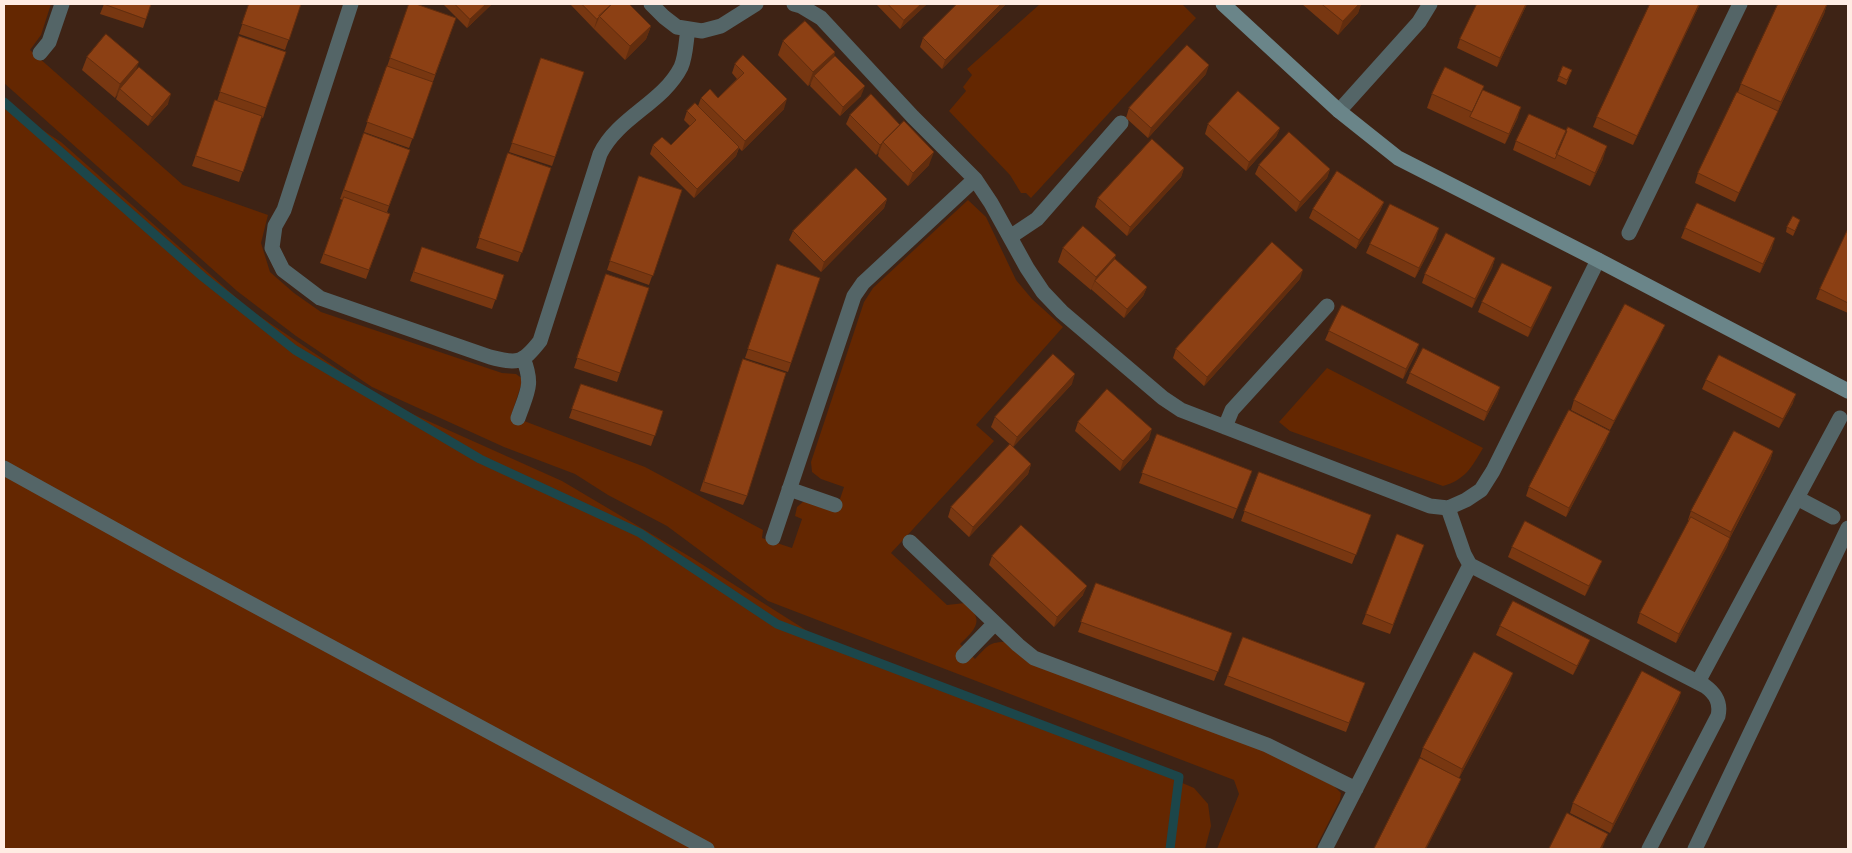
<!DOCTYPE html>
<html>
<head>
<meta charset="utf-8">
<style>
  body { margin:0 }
  #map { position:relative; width:1852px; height:853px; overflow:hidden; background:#3e2315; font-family:"PT Serif",serif }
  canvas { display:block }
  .frame { position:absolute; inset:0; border:5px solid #ffece3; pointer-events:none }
</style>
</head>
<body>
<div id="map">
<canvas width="1852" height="853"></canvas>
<div class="frame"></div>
</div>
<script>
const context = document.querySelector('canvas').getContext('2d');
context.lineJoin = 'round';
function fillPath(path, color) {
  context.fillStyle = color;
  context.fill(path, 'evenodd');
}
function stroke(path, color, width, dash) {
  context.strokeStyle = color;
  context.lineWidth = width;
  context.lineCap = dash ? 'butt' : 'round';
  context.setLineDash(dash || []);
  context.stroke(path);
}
fillPath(new Path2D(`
  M4 4H51L41 35 30 50 183 185 268 215 261 243 270 272 294 293 321 312 502 373 516 374 523 379 511 416 645 467 763 530 762 538 792 548 802 519 795 516 797 507 804 501 837 508 844 487 821 479 812 472 811 462 864 302 873 288 968 200 986 217 1016 280 1032 299 1063 327 976 425 994 441 891 553 947 605 965 603C985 620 976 629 960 644L975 659C986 648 988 642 1004 642L1262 749 1334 786 1341 793 1340 800 1315 849H1217L1239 794 1234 780 768 601 667 526 608 495 575 474 504 447 372 387 296 336 237 291 4 83Z
  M1040 4H1182L1196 18 1031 198 1026 193H1021L1010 175 949 111 966 91 963 87 972 75 967 69Z
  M4 105 61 142 249 309 388 403 562 481 692 558 828 644 1020 713 1194 788 1208 804 1211 826 1205 849H4Z
  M1327 368 1483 448C1472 467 1465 480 1443 486L1290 431 1279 422Z`), '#642701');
stroke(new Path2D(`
  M4 102 203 277 295 350 480 459 640 533 777 624 1179 777 1170 849`), '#1c464a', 9);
stroke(new Path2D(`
  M4 468 179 565 707 849
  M1695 849 1848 528`), '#546567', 15);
stroke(new Path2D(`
  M351 4 284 210 275 226 272 248 283 270 320 298 490 357C517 364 522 364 540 341L600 154C618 117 663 103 681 67 686 56 686 40 688 29
  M651 4 664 17 677 27 702 31 721 26 756 4
  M794 4 801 6 821 18 913 117 975 179 991 203 1027 268 1043 292 1062 312 1163 398 1181 410 1430 506 1448 508 1466 500 1481 490 1493 471 1598 260
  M40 53 49 42 62 4
  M1339 111 1419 22 1430 4
  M1629 233 1740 4
  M1010 237 1037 219 1121 123
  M518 418C527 392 534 385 523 358
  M1225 427 1232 410 1327 306
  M789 489 835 505
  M1797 498 1833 517
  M1448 508 1464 554 1470 565 1705 686C1716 694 1721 703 1718 716L1649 849
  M773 538 854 296 863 283 975 179
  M910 542 1018 645 1034 658 1267 745 1356 789
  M963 656 995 623
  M1698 682 1840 418
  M1325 849 1470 565`), '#546567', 15);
stroke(new Path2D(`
  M1223 4 1339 111 1398 158 1598 260 1848 391`), '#6a8589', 15);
fillPath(new Path2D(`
  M104 4H151L143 28 100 14Z
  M249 4H301L285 50 239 34Z
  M409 4 456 18 409 148 364 132Z
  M443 4H492L467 28Z
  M570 4H629L651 26 646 39 625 60 594 29 595 27 594 29Z
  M876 4H927L900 29Z
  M1006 4 942 69 920 47 923 38Z
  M1302 4H1361L1358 13 1338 35Z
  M1477 4H1527L1497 67 1457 48 1460 39Z
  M1700 4 1633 145 1593 127 1597 117Z
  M1827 4 1824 14 1778 111 1774 120 1735 202 1695 183 1698 173 1738 92 1741 84Z
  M239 36 266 108 263 118 261 117 239 182 192 166 215 100 217 101Z
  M783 41 835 52 833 58 861 96 840 116 810 86 811 83 808 86 778 55Z
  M87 57 136 70 168 104 148 126 116 99 118 94 115 98 82 70Z
  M541 58 584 72 552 166 509 152Z
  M735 64 784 109 742 151 739 148 736 156 694 198 650 154 653 145H671L690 126 684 120 687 111 698 106 701 98H718L737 79 732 73Z
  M1572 70 1566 85 1557 81 1559 76Z
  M1206 74 1148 138 1126 118 1129 108Z
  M1483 90 1518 117 1505 144 1427 108 1432 94Z
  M850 115 929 165 908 186 878 156 879 152 876 155 846 124Z
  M1208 124 1280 128 1276 137 1246 171 1205 134Z
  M364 133 410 150 387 212 390 214 366 279 320 263 343 200 340 199Z
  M1516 141 1603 159 1590 186 1513 150Z
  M508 153 551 168 518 262 476 248Z
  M1259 165 1330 169 1327 178 1296 212 1255 174Z
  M1184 168 1181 177 1127 236 1095 207 1098 198Z
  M639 176 682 190 649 285 607 270Z
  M887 199 884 208 821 272 789 240 793 231Z
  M1384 202 1380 211 1356 249 1309 218 1313 209Z
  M1798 225 1793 236 1786 232 1787 227Z
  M1685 228 1772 248 1760 273 1681 238Z
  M1848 229V313L1816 299 1820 289Z
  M1436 238 1415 278 1366 253 1370 244Z
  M422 247 504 275 492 309 410 281Z
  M1063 248 1116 255 1114 260 1147 287 1143 296 1124 318 1092 290V289L1091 290 1058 262Z
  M1495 258 1492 268 1472 308 1422 283 1425 274Z
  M777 264 820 278 788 372 745 358Z
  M606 274 649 288 617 382 574 368Z
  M1300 279 1204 386 1173 358 1176 349Z
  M1548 297 1528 337 1478 312 1482 302Z
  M1329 331 1419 344 1416 353 1403 379 1325 340Z
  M1661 334 1610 430 1571 410 1574 400Z
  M743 359 747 496 743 505 700 491Z
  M1410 373 1500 387 1497 396 1484 421 1406 383Z
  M1706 380 1793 403 1779 428 1702 389Z
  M581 384 663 411 651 446 569 418Z
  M1072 384 1013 447 991 427 995 417Z
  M1078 422 1149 439 1120 471 1075 431Z
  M1157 434 1252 471 1233 519 1139 483Z
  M1606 441 1566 517 1526 496 1529 487Z
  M1773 451 1770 461 1730 538 1727 547 1676 643 1637 623 1640 613 1689 521 1688 520 1691 511Z
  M1031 464 1028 474 969 537 948 517 951 507Z
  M1259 472 1371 515 1352 564 1241 521Z
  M1397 534 1424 545 1390 634 1362 624Z
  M1512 547 1598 570 1585 596 1508 557Z
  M992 556 1083 595 1054 627 989 565Z
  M1096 583 1232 633 1214 681 1078 632Z
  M1500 626 1586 650 1573 675 1496 635Z
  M1243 637 1365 683 1346 732 1224 685Z
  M1510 682 1459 778 1461 779 1457 788 1426 849H1374L1449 773 1420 757 1423 748Z
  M1681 692 1678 701 1610 833 1570 813 1573 803Z`), '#783711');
fillPath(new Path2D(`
  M486 4H492L467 28 470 19Z
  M921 4H927L900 29 904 20Z
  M1001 4H1006L942 69 945 60Z
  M1359 4H1361L1358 13 1338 35 1343 21Z
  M1526 4H1527L1497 67 1500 58Z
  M1699 4H1700L1633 145 1637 136Z
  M1827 4 1824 14 1777 112 1781 102Z
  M599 18 595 27 594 29 597 19Z
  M651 26 646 39 625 60 630 46Z
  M835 52 830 66 814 76 811 83 808 86 813 72Z
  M139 62 134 76 120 89 118 94 115 98 120 84Z
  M1209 65 1206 74 1148 138 1151 128Z
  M865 86 861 96 840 116 843 107Z
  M171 94 168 104 148 126 152 117Z
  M787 99 784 109 742 151 745 141Z
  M1521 107 1518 117 1505 144 1509 134Z
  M1778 111 1774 120 1735 202 1739 193Z
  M1280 128 1276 137 1246 171 1249 162Z
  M883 142 879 152 876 155 880 145Z
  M1607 146 1603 159 1590 186 1595 173Z
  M739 147 736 156 694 198 697 189Z
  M934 152 929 165 908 186 913 173Z
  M1184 168 1181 177 1127 236 1130 227Z
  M1330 169 1327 178 1296 212 1300 202Z
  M887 199 884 208 821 272 824 262Z
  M1384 202 1380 211 1356 249 1359 240Z
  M1439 228 1436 238 1415 278 1419 268Z
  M1775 238 1772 248 1760 273 1763 264Z
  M1116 255 1111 268 1095 281 1091 290 1096 277Z
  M1495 258 1492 268 1472 308 1475 299Z
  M1303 270 1300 279 1204 386 1207 377Z
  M1147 287 1143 296 1124 318 1127 309Z
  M1552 287 1548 297 1528 337 1531 328Z
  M1665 325 1661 334 1610 430 1614 421Z
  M1419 344 1416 353 1403 379 1406 369Z
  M1075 374 1072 384 1013 447 1017 437Z
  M1500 387 1497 396 1484 421 1487 412Z
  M1796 394 1793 403 1779 428 1783 419Z
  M1152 429 1149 439 1120 471 1123 461Z
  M1610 431 1606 441 1566 517 1569 508Z
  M1773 451 1770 461 1728 541 1731 532Z
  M1031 464 1028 474 969 537 973 527Z
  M1730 538 1727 547 1676 643 1679 634Z
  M1602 561 1598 570 1585 596 1589 586Z
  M1087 586 1083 595 1054 627 1057 617Z
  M1590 640 1586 650 1573 675 1577 666Z
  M1513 673 1510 682 1459 778 1462 769Z
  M1681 692 1678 701 1610 833 1613 824Z
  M1461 779 1457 788 1426 849H1425Z
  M1608 834 1602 849H1600Z`), '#622d0e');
const building = new Path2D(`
  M104 4H151L146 19Z
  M249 4H301L289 40 242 24Z
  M409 4H416L456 18 435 75 390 58Z
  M455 4H486L470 19Z
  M582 4H612L597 19Z
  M612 4H629L651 26 630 46 599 16Z
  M888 4H921L904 20Z
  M957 4H1001L945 60 923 38Z
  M1322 4H1359L1343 21Z
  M1477 4H1526L1500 58 1460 39Z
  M1650 4H1699L1637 136 1597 117Z
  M1778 4H1827L1781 102 1741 84Z
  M805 21 835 52 813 72 783 41Z
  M106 34 139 62 120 84 87 57Z
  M239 36 286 52 266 108 220 92Z
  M1187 45 1209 65 1151 128 1129 108Z
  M743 55 787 99 745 141 701 98 710 89 718 98 744 73 735 64Z
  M835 56 865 86 843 107 814 76Z
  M541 58 584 72 555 157 512 143Z
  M387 66 433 82 413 139 367 122Z
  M1563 66 1572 70 1567 80 1559 76Z
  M139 67 171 94 152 117 120 89Z
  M1445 67 1484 86 1472 112 1432 94Z
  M1483 90 1521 107 1509 134 1470 117Z
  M1238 91 1280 128 1249 162 1208 124Z
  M1737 92 1778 111 1739 193 1698 173Z
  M871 94 900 125 880 145 850 115Z
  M215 100 262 116 243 172 196 156Z
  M695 103 739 147 697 189 653 145 662 137 671 145 696 120 687 111Z
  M1529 114 1567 131 1555 159 1516 141Z
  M904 121 934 152 913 173 883 142Z
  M1568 127 1607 146 1595 173 1556 154Z
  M1289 132 1330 169 1300 202 1259 165Z
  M364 133 410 150 389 206 344 190Z
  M1152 139 1184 168 1130 227 1098 198Z
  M508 153 551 168 522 253 479 238Z
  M856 168 887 199 824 262 793 231Z
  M1337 171 1384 202 1359 240 1313 209Z
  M639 176 682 190 653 276 610 261Z
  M344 197 390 214 369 270 324 254Z
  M1697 203 1775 238 1763 264 1685 228Z
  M1390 204 1439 228 1419 268 1370 244Z
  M1793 216 1800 220 1795 231 1787 227Z
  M1083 226 1116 255 1096 277 1063 248Z
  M1848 229V303L1820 289Z
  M1446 233 1495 258 1475 299 1425 274Z
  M1272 242 1303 270 1207 377 1176 349Z
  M422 247 504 275 496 300 414 272Z
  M1115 259 1147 287 1127 309 1095 281Z
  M1502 263 1552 287 1531 328 1482 302Z
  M777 264 820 278 791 363 748 349Z
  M606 274 649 288 620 373 577 358Z
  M1625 304 1665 325 1614 421 1574 400Z
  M1342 305 1419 344 1406 369 1329 331Z
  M1423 348 1500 387 1487 412 1410 373Z
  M1053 354 1075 374 1017 437 995 417Z
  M1719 355 1796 394 1783 419 1706 380Z
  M743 359 786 373 747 496 704 482Z
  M581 384 663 411 655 436 572 409Z
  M1107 389 1152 429 1123 461 1078 422Z
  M1569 410 1610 431 1569 508 1529 487Z
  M1734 431 1773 451 1731 532 1691 511Z
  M1157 434 1252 471 1237 509 1142 473Z
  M1010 444 1031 464 973 527 951 507Z
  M1259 472 1371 515 1356 555 1244 511Z
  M1691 517 1730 538 1679 634 1640 613Z
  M1525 521 1602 561 1589 586 1512 547Z
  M1021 525 1087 586 1057 617 992 556Z
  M1397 534 1424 545 1393 625 1366 614Z
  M1096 583 1232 633 1218 672 1081 622Z
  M1513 601 1590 640 1577 666 1500 626Z
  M1243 637 1365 683 1349 723 1228 676Z
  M1474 652 1513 673 1462 769 1423 748Z
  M1642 671 1681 692 1613 824 1573 803Z
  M1420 758 1461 779 1425 849H1374Z
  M1567 813 1608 834 1600 849H1549Z`);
fillPath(building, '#8c4014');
stroke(building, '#622d0e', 1);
</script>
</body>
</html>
